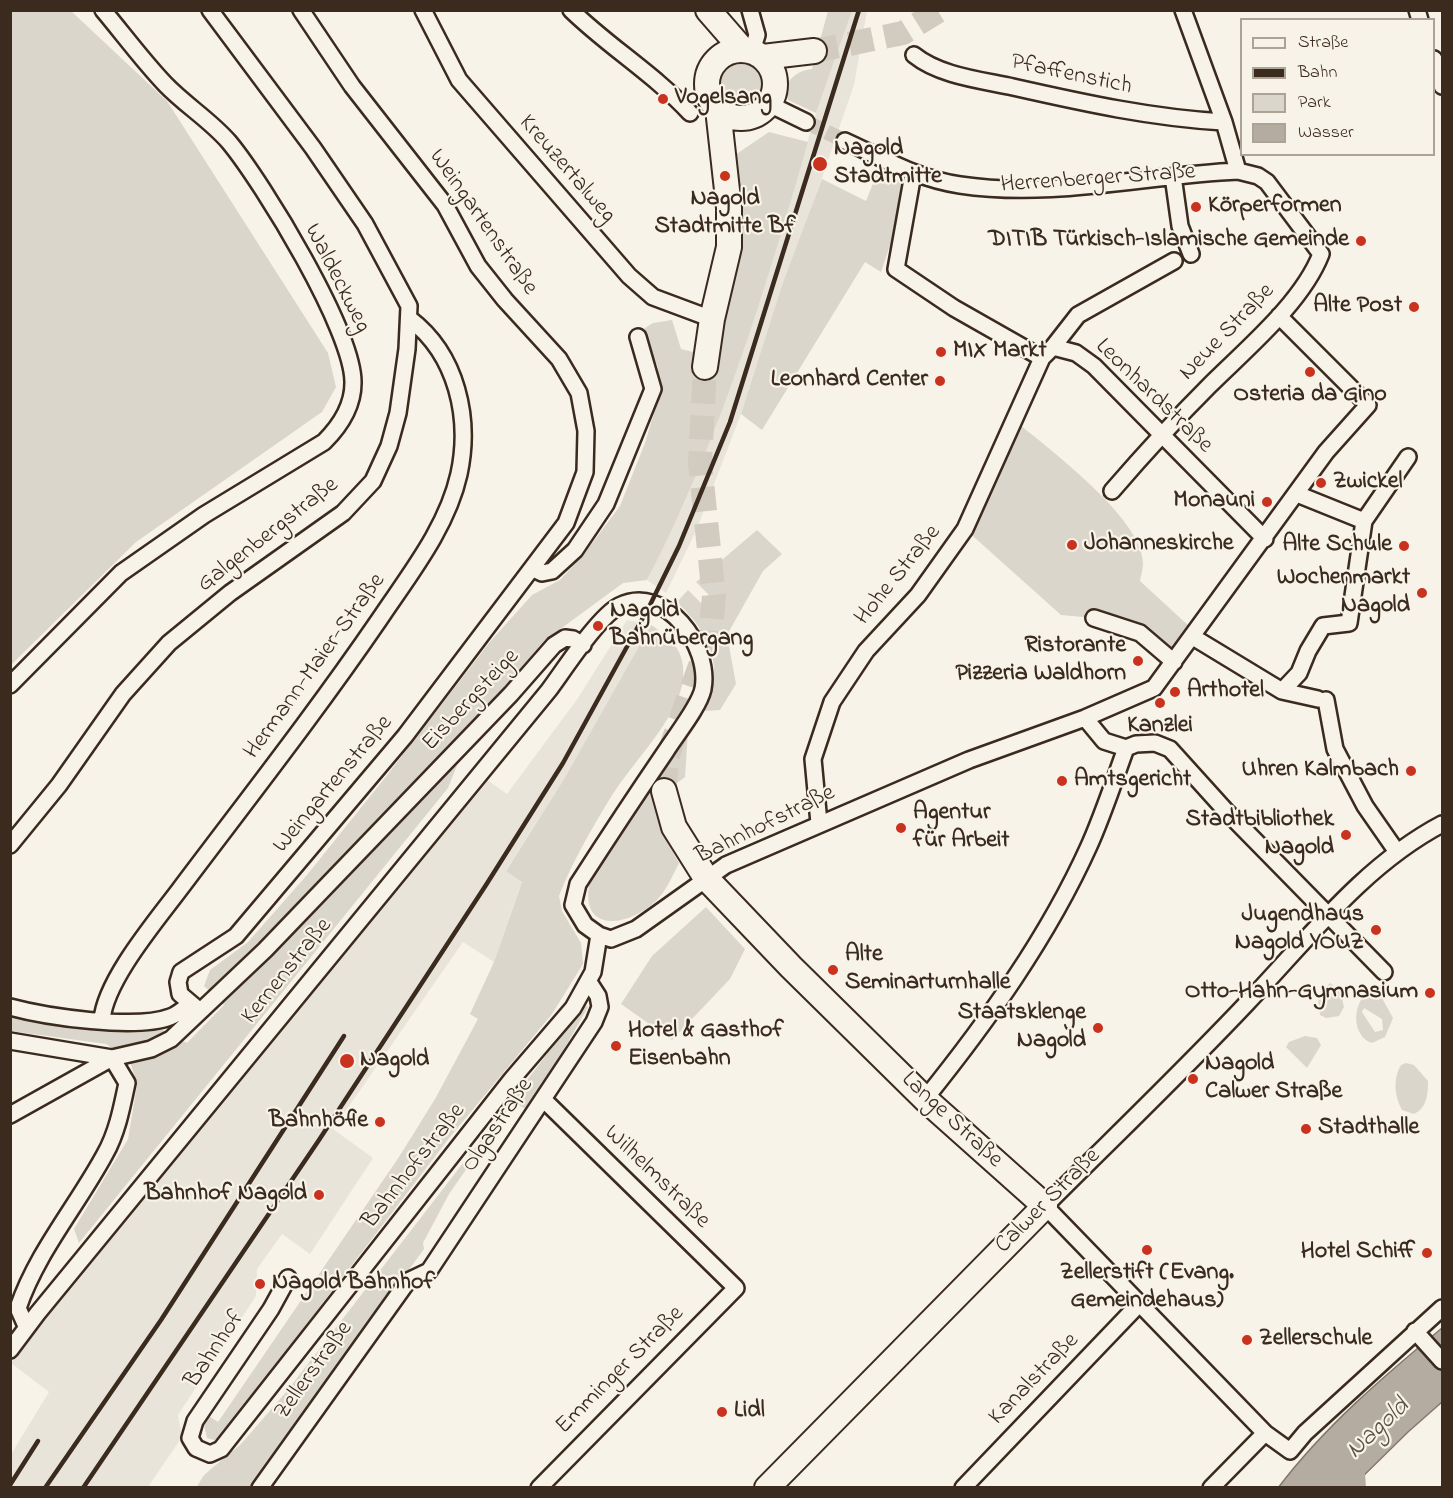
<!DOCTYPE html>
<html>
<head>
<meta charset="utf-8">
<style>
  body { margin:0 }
  #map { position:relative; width:1453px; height:1498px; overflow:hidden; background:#f7f3e8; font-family:"Indie Flower",sans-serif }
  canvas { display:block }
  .frame { position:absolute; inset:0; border:12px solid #3b2a1e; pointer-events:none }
  .legend { position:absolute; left:1240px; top:18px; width:195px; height:138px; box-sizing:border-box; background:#f7f3e8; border:2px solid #aca397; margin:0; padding:8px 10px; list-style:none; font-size:18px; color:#3b2a1e }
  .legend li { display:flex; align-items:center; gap:12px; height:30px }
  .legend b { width:30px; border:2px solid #aca397 }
</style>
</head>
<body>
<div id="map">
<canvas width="1453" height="1498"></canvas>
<div class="frame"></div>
<ul class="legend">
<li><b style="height:8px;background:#f7f3e8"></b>Straße</li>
<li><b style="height:8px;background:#3b2a1e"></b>Bahn</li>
<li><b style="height:16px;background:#dbd6cb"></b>Park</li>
<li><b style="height:16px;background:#b4aca0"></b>Wasser</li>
</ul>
</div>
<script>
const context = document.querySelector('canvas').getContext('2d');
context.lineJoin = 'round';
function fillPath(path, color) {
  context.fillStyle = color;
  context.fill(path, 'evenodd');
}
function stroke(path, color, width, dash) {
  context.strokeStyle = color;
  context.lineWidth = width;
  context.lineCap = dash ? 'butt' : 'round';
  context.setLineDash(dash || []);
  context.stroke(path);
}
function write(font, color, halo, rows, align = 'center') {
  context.font = font + ' "Indie Flower",sans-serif';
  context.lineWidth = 4.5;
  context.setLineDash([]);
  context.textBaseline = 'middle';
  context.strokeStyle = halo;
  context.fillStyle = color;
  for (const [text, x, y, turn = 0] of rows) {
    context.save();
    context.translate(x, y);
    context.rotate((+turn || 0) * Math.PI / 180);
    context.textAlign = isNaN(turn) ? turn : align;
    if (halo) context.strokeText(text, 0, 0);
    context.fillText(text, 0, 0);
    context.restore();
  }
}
fillPath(new Path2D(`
  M852 11H867L854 85 797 250 781 288 741 414 696 531 666 593 647 580 685 502 713 434 767 277 816 113Z
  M627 620 651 625 564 779 506 870 522 881 494 962 463 942 333 1129 373 1158 310 1254 282 1234 257 1269 256 1296 178 1415 182 1437 148 1487H11L10 1456 49 1392 11 1363 212 1103 486 779 507 794 578 698Z`), '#e9e4d9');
fillPath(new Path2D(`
  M11 10 71 11 167 101 328 353 336 387 322 412 136 542 11 665Z
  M828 11H852L816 113 788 100 785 89C789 77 800 70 812 69Z
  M715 84a26 26 0 1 1 52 0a26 26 0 1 1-52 0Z
  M769 132 808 142C765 291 719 443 647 580L623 583 544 641 474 723 448 788 79 1243 74 1229 128 1139 137 1085 130 1061 106 1044 11 1031 10 1013 104 1027 159 1028 187 1043 224 1005 204 986 210 970 248 942 307 875 388 774 489 643 532 595 560 580 584 554 620 506 645 443 659 396 658 367 642 330 653 323 672 320 681 349 697 353 695 373 705 367 720 345 730 286 735 155Z
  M878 171 904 182 899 218 881 272 865 262 762 430 741 414 781 288 822 179 866 201Z
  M1013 419C1047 448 1142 517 1143 563 1143 569 1141 575 1140 581L1190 627 1174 662 1140 633 1094 618 1061 615 965 529Z
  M757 530 782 554 763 571 727 635 736 684 720 710 705 711C725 665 711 635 677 602L688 590 701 603 709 595 696 582Z
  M651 625C672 639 686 651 683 680 678 719 631 764 611 797 592 828 572 862 559 896L562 911 581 943 583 964 552 1014 450 1137 221 1436 214 1440 207 1438 204 1425 209 1416 218 1422 399 1157 435 1099 478 1019 470 1014 494 962 522 882 506 871 564 779Z
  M688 731 685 777 654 801 663 835 679 863C673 875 666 891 657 900 624 931 574 932 592 874Z
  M706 907 745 949 730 979 672 1040 621 1004 652 956Z
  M1330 983 1340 990 1344 1007 1339 1016 1326 1018 1320 1015 1318 998 1323 1001 1330 993 1325 988Z
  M1369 991 1382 998 1393 1018 1385 1037 1372 1043C1351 1036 1352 1003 1369 991ZM1364 1008 1382 1019 1383 1030 1375 1032 1362 1012Z
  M585 1005 588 1007 529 1111 513 1102 449 1194 423 1243 424 1249 265 1468 257 1487 196 1488 204 1475 241 1444 287 1391Z
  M1305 1036 1317 1038 1321 1045 1307 1068 1286 1047 1289 1042Z
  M1406 1063 1414 1065 1428 1081C1428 1095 1427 1108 1414 1114L1402 1110C1394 1096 1393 1078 1401 1065Z`), '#dbd6cb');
const water = new Path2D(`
  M1442 1328V1402L1408 1432 1352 1487 1278 1488C1324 1427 1384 1376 1442 1328Z`);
fillPath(water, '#b4aca0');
stroke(water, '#84786c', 1.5);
stroke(new Path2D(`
  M1356 1459 1358 1488`), '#b4aca0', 16);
stroke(new Path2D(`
  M806 122 845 141`), '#d1cbc0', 15, [15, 8]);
stroke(new Path2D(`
  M814 51 903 33 940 10
  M664 791 668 755 710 638 714 597 700 463 705 367`), '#d1cbc0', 24, [24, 12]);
const street = new Path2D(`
  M423 10 459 80 629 276 653 297 712 319
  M571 10C609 47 654 74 690 113
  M750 10 757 35 752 51
  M1183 10 1224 122 1238 171
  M1417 10 1420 20
  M914 55C940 76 981 80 1013 87 1084 103 1152 118 1224 122
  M1434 59 1442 86
  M769 104 806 122
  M845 141C882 158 918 179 960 185 1052 199 1147 175 1238 171L1258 176 1267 182 1321 254C1302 303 1246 349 1209 386 1175 420 1143 455 1112 491
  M913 174 896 269 954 308 1042 358 1053 347 1076 353 1094 366 1265 539
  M1173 176 1180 226 1191 254
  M1053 347 1078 315 1174 261
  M1297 494 1364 521
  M532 568 542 573 552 571 575 550 606 504 653 389 638 337
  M1094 618 1140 633 1174 662
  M1193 637 1282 691 1318 699
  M10 685 121 573 204 515 324 442C340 426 353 407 353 383 354 332 263 183 229 142 210 120 185 105 165 84 143 61 124 35 103 10
  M1282 691 1299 673 1308 651 1323 626 1349 623 1364 521 1408 457
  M1326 700 1335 749 1365 806 1397 852
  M1085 718 1104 741 1126 748 1136 744 1155 743 1170 749 1226 811 1384 972
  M819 823 813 759 832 702 866 651 918 595 965 529 1042 358
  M1442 824C1364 865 1308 939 1248 1002 1182 1072 1113 1138 1045 1206L1265 1433 1290 1451 1305 1433 1442 1308
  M10 845 59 785 123 694 169 643 230 593 343 513 373 481 389 446 398 413 407 349 409 306 365 224 313 148 210 10
  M10 1007C47 1017 136 1030 170 1017 177 1015 183 1009 189 1005
  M200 1011 180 994 178 982 181 972 236 936 405 736 566 523 585 472 586 431 579 393 559 359 505 300 478 266 445 205 352 86 301 10
  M102 1020C105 981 156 921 180 889 247 800 316 712 379 620 409 575 447 528 459 474 471 418 457 355 410 319
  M10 1041 112 1058 151 1049 171 1039 265 950 511 694 554 645 565 638 573 639 583 645
  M925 1099C987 1022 1048 937 1089 846 1103 815 1114 781 1126 748
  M10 1115 112 1058
  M288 1278 271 1309 195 1421 190 1438 196 1448 210 1454 221 1449 512 1079 573 1008 593 972 599 935
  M26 1326 18 1308C37 1252 77 1206 105 1154 117 1133 122 1107 127 1083L112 1058
  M1415 1331 1442 1361
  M10 1350 37 1314 549 690C564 670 598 617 619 606 665 583 711 646 703 689 699 707 676 735 666 751 636 795 607 839 578 884L573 905 585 925 599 935 611 939 636 929 726 865 969 760 1085 718 1154 688 1326 452 1368 405 1279 316
  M260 1488 408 1281 429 1271 594 1022 600 1007 598 996 589 982
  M539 1488 736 1288 544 1100
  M963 1488 1140 1303
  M1211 1488 1265 1433`);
const primary = new Path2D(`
  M708 10 742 49
  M707 84a34 34 0 1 1 68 0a34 34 0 1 1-68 0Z
  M763 57 814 51
  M705 367 712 319 729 247V208L718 109
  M664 791 674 827 706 878 791 967 925 1099 1045 1206 767 1488`);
stroke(street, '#3b2a1e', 20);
stroke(primary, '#3b2a1e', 28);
stroke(street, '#f7f3e8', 15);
stroke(primary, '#f7f3e8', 24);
stroke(new Path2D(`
  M10 1485 38 1441
  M45 1488 161 1320 344 1036
  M83 1488 319 1140 486 885 563 763 651 603 679 546 730 422 859 10`), '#3b2a1e', 4.5);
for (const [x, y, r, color] of [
  [663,99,6,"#c8321e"],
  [820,164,8,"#c8321e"],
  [725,176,6,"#c8321e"],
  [1196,207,6,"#c8321e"],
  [1361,241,6,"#c8321e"],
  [1414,307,6,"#c8321e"],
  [941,352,6,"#c8321e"],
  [1310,372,6,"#c8321e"],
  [940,381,6,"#c8321e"],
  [1321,483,6,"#c8321e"],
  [1267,502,6,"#c8321e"],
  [1072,545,6,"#c8321e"],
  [1404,546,6,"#c8321e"],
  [1422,593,6,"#c8321e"],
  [598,626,6,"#c8321e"],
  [1138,661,6,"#c8321e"],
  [1175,692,6,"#c8321e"],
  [1160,703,6,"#c8321e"],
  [1411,771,6,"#c8321e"],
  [1062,781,6,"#c8321e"],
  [901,828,6,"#c8321e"],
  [1346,835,6,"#c8321e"],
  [1376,930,6,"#c8321e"],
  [833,970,6,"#c8321e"],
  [1430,993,6,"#c8321e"],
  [1098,1028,6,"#c8321e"],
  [616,1046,6,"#c8321e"],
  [347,1061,8,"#c8321e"],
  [1193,1079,6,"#c8321e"],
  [380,1122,6,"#c8321e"],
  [1306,1129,6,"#c8321e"],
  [319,1195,6,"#c8321e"],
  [1147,1250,6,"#c8321e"],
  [1427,1253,6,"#c8321e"],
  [260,1284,6,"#c8321e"],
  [1247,1340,6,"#c8321e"],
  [722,1412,6,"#c8321e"]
]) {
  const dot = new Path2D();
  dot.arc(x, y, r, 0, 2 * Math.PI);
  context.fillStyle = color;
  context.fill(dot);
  stroke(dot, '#f7f3e8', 2);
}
write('24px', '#3b2a1e', '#f7f3e8', [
  ["Pfaffenstich",1071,76,12],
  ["Kreuzertalweg",566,170,49],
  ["Herrenberger Straße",1098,180,-4],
  ["Weingartenstraße",482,223,55],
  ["Waldeckweg",336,279,63],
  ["Neue Straße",1228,333,-46],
  ["Leonhardstraße",1153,397,44],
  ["Galgenbergstraße",269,536,-38],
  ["Hohe Straße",899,576,-51],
  ["Hermann-Maier-Straße",316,667,-54],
  ["Eisbergsteige",472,701,-47],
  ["Weingartenstraße",334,785,-50],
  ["Bahnhofstraße",766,826,-26],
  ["Kernenstraße",288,972,-51],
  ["Lange Straße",951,1121,43],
  ["Olgastraße",499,1126,-56],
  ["Bahnhofstraße",415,1167,-52],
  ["Wilhelmstraße",656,1178,44],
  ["Calwer Straße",1049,1202,-45],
  ["Bahnhof",216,1350,-56],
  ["Zellerstraße",315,1371,-54],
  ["Emminger Straße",621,1371,-45],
  ["Kanalstraße",1035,1380,-46]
]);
write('bold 24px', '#3b2a1e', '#f7f3e8', [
  ["Vogelsang",675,99],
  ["Nagold",834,150],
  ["Stadtmitte",834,178],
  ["Nagold",725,200,"center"],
  ["Stadtmitte Bf",725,228,"center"],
  ["Körperformen",1208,207],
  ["DITIB Türkisch-Islamische Gemeinde",1349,241,"right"],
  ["Alte Post",1402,307,"right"],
  ["MIX Markt",953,352],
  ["Leonhard Center",928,381,"right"],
  ["Osteria da Gino",1310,396,"center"],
  ["Zwickel",1333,483],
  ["Monauni",1255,502,"right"],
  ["Johanneskirche",1084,545],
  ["Alte Schule",1392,546,"right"],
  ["Wochenmarkt",1410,579,"right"],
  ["Nagold",1410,607,"right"],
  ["Nagold",610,612],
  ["Bahnübergang",610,640],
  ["Ristorante",1126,647,"right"],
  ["Pizzeria Waldhorn",1126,675,"right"],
  ["Arthotel",1187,692],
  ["Kanzlei",1160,727,"center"],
  ["Uhren Kalmbach",1399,771,"right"],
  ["Amtsgericht",1074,781],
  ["Agentur",913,814],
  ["für Arbeit",913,842],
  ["Stadtbibliothek",1334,821,"right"],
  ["Nagold",1334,849,"right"],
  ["Jugendhaus",1364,916,"right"],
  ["Nagold YOUZ",1364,944,"right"],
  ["Alte",845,956],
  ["Seminarturnhalle",845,984],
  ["Otto-Hahn-Gymnasium",1418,993,"right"],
  ["Staatsklenge",1086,1014,"right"],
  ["Nagold",1086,1042,"right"],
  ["Hotel & Gasthof",628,1032],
  ["Eisenbahn",628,1060],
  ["Nagold",360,1061],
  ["Nagold",1205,1065],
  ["Calwer Straße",1205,1093],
  ["Bahnhöfle",368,1122,"right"],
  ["Stadthalle",1318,1129],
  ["Bahnhof Nagold",307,1195,"right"],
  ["Hotel Schiff",1415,1253,"right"],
  ["Zellerstift (Evang.",1147,1274,"center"],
  ["Gemeindehaus)",1147,1302,"center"],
  ["Nagold Bahnhof",272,1284],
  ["Zellerschule",1259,1340],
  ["Lidl",734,1412]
], 'left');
write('italic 26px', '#5f5145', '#f7f3e8', [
  ["Nagold",1379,1430,-43]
]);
</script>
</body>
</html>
